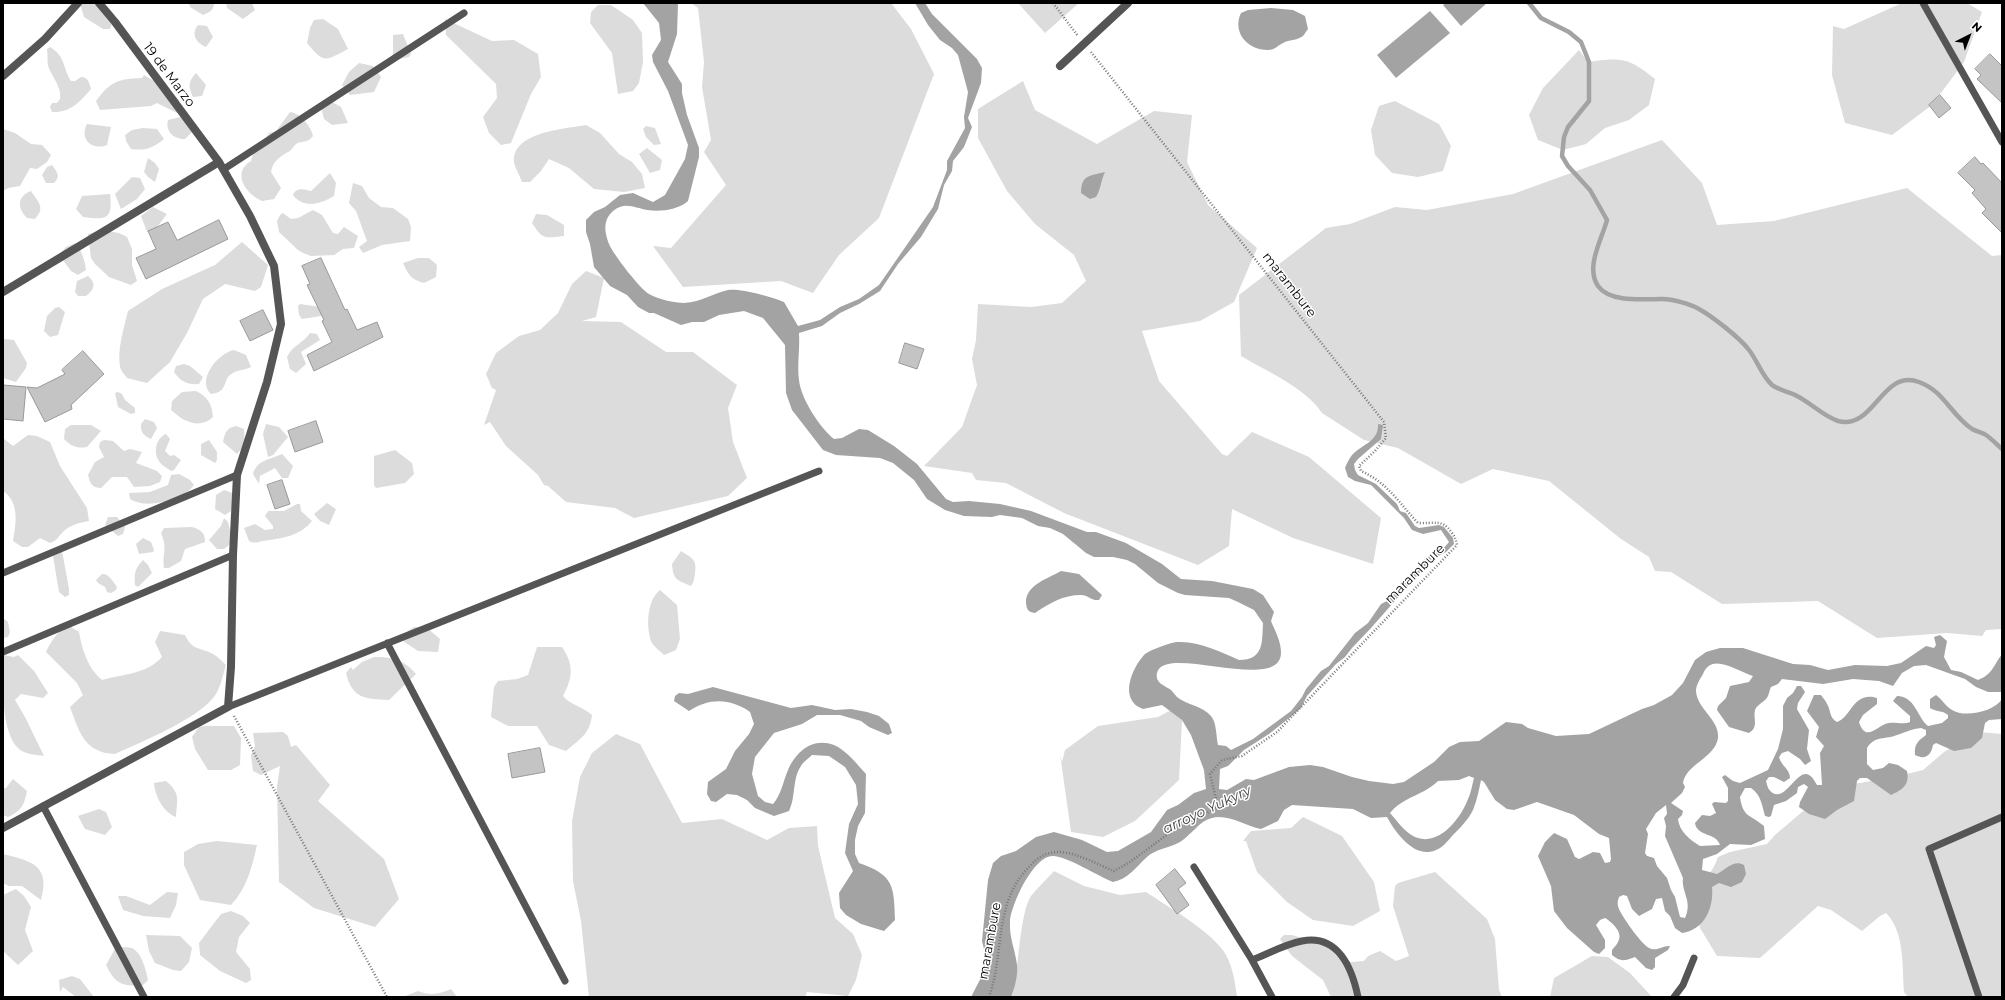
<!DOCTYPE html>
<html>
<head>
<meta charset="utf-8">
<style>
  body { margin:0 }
  #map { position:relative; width:2005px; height:1000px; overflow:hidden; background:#fff; font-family:Montserrat,sans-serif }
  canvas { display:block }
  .frame { position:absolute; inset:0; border:4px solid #000; pointer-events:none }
  .north { position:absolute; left:1949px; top:16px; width:40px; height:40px; -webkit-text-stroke:3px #fff; paint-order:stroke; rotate:42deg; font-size:11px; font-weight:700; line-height:16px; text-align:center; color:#000 }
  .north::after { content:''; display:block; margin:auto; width:14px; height:18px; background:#000; clip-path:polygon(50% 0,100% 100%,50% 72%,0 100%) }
</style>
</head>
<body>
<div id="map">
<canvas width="2005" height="1000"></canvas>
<div class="frame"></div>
<div class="north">N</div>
</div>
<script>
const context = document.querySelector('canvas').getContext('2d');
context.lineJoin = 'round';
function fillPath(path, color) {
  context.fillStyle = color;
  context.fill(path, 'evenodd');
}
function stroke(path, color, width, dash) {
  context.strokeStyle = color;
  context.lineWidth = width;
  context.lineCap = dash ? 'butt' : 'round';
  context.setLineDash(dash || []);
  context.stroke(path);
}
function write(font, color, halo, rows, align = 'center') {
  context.font = font + ' Montserrat,sans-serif';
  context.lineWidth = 3;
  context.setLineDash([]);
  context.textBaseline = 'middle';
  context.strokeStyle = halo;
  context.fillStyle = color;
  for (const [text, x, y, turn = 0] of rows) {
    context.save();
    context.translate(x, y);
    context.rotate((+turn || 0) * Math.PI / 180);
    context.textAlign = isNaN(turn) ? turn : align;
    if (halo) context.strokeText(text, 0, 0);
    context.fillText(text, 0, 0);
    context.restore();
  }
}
fillPath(new Path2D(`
  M80 3C97 3 105 0 115 16L110 29H103L84 17Z
  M189 3H214C214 11 209 12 203 15L190 7Z
  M226 3H252L255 10 243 19 227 8Z
  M691 3H891L911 29 934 74 879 218 839 255 813 293 781 281 683 287 653 246 671 248 726 185 704 152 711 140 702 87 704 62 698 8Z
  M1018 3H1079L1045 33Z
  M1902 3H1967L1982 12 1964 62 1932 105 1892 135 1845 123 1832 75 1833 26 1844 29Z
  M598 5H611L633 20 642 33 643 62 639 83 633 91 618 94 612 53 590 23 591 12Z
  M323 19 338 29 348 49C325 61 324 64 307 43L310 28 314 20Z
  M445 19 492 41 514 40 538 54 541 77 531 94 511 143 501 145 489 133 483 117 497 98 496 84 446 35Z
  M198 25 207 26 213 37 206 47C197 43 190 35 198 25Z
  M403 34 411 54 409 57 393 60V35Z
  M50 47C66 57 62 66 71 81H75L81 77C88 77 89 82 91 89 80 102 70 113 52 112L50 107 52 103H57L60 99C62 87 52 77 48 66 47 61 48 54 47 49Z
  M1579 50 1588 62C1622 57 1629 58 1655 79L1649 105 1629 120 1605 128 1586 144 1563 150 1538 140 1529 115 1543 88Z
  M359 63 373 66 381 77 374 92 350 95 342 85 349 72Z
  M196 73 206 85 202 96 193 97C188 86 188 82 196 73Z
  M144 75 169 90 179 100 177 113 157 103 151 106 100 110 96 101C111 81 118 79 142 78Z
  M1023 81 1035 110 1097 144 1154 111 1192 115 1187 162 1208 205 1257 248 1234 302 1200 321 1142 331 1159 381 1222 454 1227 456 1252 432 1309 457 1381 518 1373 564 1293 538 1232 509 1229 546 1198 565 1064 513 1006 483 976 480 972 473 924 466 962 427 977 385 972 359 976 340 978 304 1031 307 1062 303 1086 281 1074 255 1035 224 1007 191 978 138V109Z
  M1395 101 1439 124 1451 146 1443 171 1418 177 1392 173 1375 155 1371 130 1379 106Z
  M332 102 341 107 348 123 332 125 324 119 321 107Z
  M290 112C300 113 311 126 313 136 307 144 303 140 296 144 294 146 292 149 290 151 281 156 273 160 271 172L281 188 274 199 262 201C246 194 231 173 251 161 253 149 264 144 269 133L276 131Z
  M180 117 194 130 185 139C174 139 165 132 168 120Z
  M87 124 111 127 107 145C92 151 79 139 87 124Z
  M586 125 600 133 619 154 632 162 642 174 645 188 624 192 594 189 569 168 549 159 541 171 530 182H522C520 176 515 168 514 162 512 132 564 129 586 125Z
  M646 126 655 128 661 144 654 145 646 137 643 129Z
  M143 128 157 129 164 139C153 148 145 151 131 149L126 141 125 135 132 130Z
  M3 129 15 133 31 144 42 145 51 155 47 162 37 169 30 168 20 186 8 188 3 191Z
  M1662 140 1702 183 1717 225 1774 221 1907 188 1992 256 2002 255V629L1986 630 1982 636 1947 633 1877 638 1818 601 1722 604 1671 572 1655 571 1649 557 1621 539 1549 481 1493 469 1461 484 1398 448 1364 440 1322 413C1306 388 1266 371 1241 356L1239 295 1326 228 1350 224 1395 207 1427 210 1513 194Z
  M647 148 662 160 660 170 650 173 639 154Z
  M148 158 155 163 159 169 155 182 148 177 144 172Z
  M52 165C57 172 61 176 54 183H46L42 175 47 167Z
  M330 173 336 183 334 196C321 204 303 209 293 195 296 187 304 189 311 191Z
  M132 177 140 178 145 189 137 199 121 209 115 194Z
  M353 183 362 186 369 198 381 207 393 208 408 219 411 227 410 241 382 245 363 253 359 247 367 241 356 211 349 203Z
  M31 191C38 202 46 207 35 219L27 218C17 208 17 196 31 191Z
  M110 194C113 220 106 220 83 217L76 209 82 196Z
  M153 207 167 214 154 231 147 232 141 216Z
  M313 210 322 215 333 233 338 234 344 227 358 236 354 248 343 249 334 255 311 256 303 253 298 250 279 232 277 221 280 215 283 213 291 219 298 218Z
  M536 214 547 215 564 225V236C544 238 543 240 532 223Z
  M102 230 119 233 127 237 132 249V265L137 281 131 285 109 277 95 264 91 258 88 234Z
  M242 242 268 265 261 287 255 291 225 284 203 299 187 333 170 362 147 383 127 378C125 375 121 371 120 367 117 349 124 328 128 311L162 289 215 265Z
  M76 243C81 250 85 260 86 270L78 275 71 271 59 255 66 247Z
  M418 258H429L437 265 436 277 424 283C412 280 408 275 403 263Z
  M586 271 604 278 596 317 582 321 621 322 666 352H693L737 385 728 408 733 442 747 478 728 496 634 518 615 508 566 502 548 486 544 485 538 475 506 446 490 422 484 425 496 390 492 388 486 374 496 353 519 336 540 330 558 313 572 284Z
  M88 276C97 284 94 290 86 296H78L75 292 77 281Z
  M300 304 320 307 327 312 321 316 302 319 299 315 298 306Z
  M59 307 65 312 58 335 50 337 44 331 47 316 55 308Z
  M310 333 317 334 320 340 301 352 306 364 296 373 290 369 287 357C292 346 303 343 310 333Z
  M5 339 14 340 27 363 26 368 16 382 3 378V340Z
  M234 350 246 355 251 367C245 370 238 370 233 373 221 379 230 392 211 394 196 380 218 353 234 350Z
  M184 364 190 366 203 377 199 384C187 385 180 381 174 372L176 366Z
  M196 391C208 397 212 404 213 417 199 430 183 421 171 410L172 401 182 392Z
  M118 392 122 394 125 400 135 408V413L131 414 118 407 115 393Z
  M145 419 154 422 157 428 151 439C144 436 140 432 141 424Z
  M266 424 279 427 288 437 273 455 268 457 263 434Z
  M71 425H91L101 431 87 447C77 449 71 446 64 439L65 429Z
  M236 426 244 429 245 445 237 454 223 442C225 433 226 428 236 426Z
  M166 434 170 439 165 451 170 456 174 455 181 460 174 470 171 471C167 468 161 465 159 461 153 452 156 438 166 434Z
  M28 435 37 436 50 442 60 466 87 508 89 521C79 523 69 525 62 533 56 539 58 540 50 543L40 538 28 547H22L13 541C16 523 20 503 3 491V438L13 446Z
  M104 440 113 441 124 451 130 449 142 452 136 463 157 471 162 476 160 482 150 486 134 487 127 477H112L101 488C92 488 90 483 88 475L95 462 104 457 99 447 100 442Z
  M209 440 217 452V460L215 463 201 455V444Z
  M395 450 412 463 414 474 405 483 376 488 374 485V456Z
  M282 454 293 466 288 478H282L275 468 260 476 259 484 253 474C257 460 269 460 282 454Z
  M179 474 190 480 194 485C184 500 146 510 130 499L129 493 150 492 168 485 171 475Z
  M224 490 235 494 231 511 225 515 215 509 216 495Z
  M327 503 336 509 329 525 320 521 314 514Z
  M297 504H300L301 511 312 521C299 537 282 538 263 541 257 542 255 544 249 541L244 528 255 524 265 530 273 529V526L265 516 268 511H284Z
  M108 517H117L125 527 123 534 118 536 105 525Z
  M224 518 228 522 233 542 224 549H217L209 540 221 526Z
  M192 527C201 530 205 532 205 542L185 549 181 561 169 568H164C162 553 168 550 161 533L164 528Z
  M143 538 151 542 154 550 153 552 139 554 136 544Z
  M62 551 69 589V595L65 597 59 592 53 556Z
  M681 551C693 559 697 559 695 574 694 579 694 582 691 586 677 580 673 580 672 564Z
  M143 560 148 565 152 573 138 587 135 585C134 574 135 568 143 560Z
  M102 574C110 574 113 582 117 587L116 590 111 593 107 592 105 587 98 583 96 580Z
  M660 590 677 605 680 639 676 650 664 655C660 651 653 646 651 641 646 626 647 600 660 590Z
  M3 618 8 622 10 632 8 637 3 638Z
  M71 627 79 632C82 649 88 669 102 680 123 674 147 674 162 657L155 642 160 631 185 635C192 650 198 647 211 653 216 655 222 661 226 665 223 674 221 686 216 694 201 718 141 742 115 754 84 753 79 731 70 707L83 695 77 683 46 652C51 642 58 628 71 627Z
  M414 627H426L440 639 438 652 418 651 403 641 408 631Z
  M537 647H562C574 665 573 677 563 696 569 704 583 707 592 715 590 734 580 739 566 751L549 745 537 726H508L491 717 494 687 498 681 517 679 528 675Z
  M3 655 14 657 18 655 34 671 48 693 43 698 21 694 15 700 25 717 44 756C37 755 26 754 20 750 0 734 3 681 3 655Z
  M374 657C393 657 403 659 416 674L389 700C366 699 352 699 346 673L351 667 353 670 362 662Z
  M1173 709 1182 720 1179 780 1135 821 1103 837 1071 832 1060 754 1062 762 1065 750 1098 726 1158 717Z
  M205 726H234L241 738 240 765 231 770H208L195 749 192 737 199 727Z
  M283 732 288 736 291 747 296 745 330 785 318 801 384 859 399 899 375 927 314 908 279 882 277 787 280 766 261 775 253 771 251 755 255 746 253 733Z
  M1979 732 2002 734V997H1908L1904 992C1902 966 1905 932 1886 913L1880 916 1862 931 1831 910 1818 906 1760 958 1717 956 1700 928 1693 887C1707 879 1713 871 1718 857L1730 852 1767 844 1775 835 1802 812 1842 786 1895 777 1923 770 1944 752Z
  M616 734 640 744 682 823 722 819 767 840 789 828 817 826 818 846 835 918 853 934 862 955 856 980 848 996 807 992 805 997H589L581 921 573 881 572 821 580 777 592 753Z
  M13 779 27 791C24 806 21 811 8 817L3 815V788H6Z
  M166 781C181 794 177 799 176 817 163 812 155 796 154 783Z
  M99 809 106 812 112 827 105 835 85 829 78 816Z
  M1303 817 1342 836 1374 882 1380 911 1353 926 1313 920 1287 902 1257 872 1246 841H1243L1251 831 1291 828Z
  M217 841 257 845C252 867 247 888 231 905L200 900 184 865V852L198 844Z
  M3 854C31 861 51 865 41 900L22 886H9L3 883Z
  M1054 871 1084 886 1120 895 1146 892C1167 906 1214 933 1226 955 1233 968 1235 982 1237 997H1012C1019 971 1019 915 1031 896 1038 887 1047 879 1054 871Z
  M1435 872 1487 919 1495 939 1499 990 1502 997H1331L1323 980 1292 956 1280 939 1284 935H1292L1327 945 1337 956 1351 962 1364 961 1368 956 1380 951 1396 961 1409 956 1393 906 1395 886 1398 883Z
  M16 889 24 896 31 907 25 930 33 951 18 965 3 951V895Z
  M167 892 178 893 176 905 170 918 143 916 123 910 118 896H126L150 905Z
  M231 911 243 916 250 923 239 937 236 952 250 969 251 980 246 983 220 971 200 955 199 943 221 914Z
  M146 935 180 936 192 948 189 962 181 971 173 970 155 963 149 951Z
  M116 947C121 947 128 947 132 948 142 953 146 970 148 980L143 985C123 987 115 984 106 965Z
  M1592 956 1608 957 1630 973 1652 997H1550L1554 978Z
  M72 976 80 979 94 997H76L63 987 60 992 59 980Z
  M451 989 457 997H403L418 991C430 996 440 994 451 989Z`), '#dcdcdc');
fillPath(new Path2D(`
  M643 3H678L677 34 668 62 682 84V93L687 115 699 148V157L688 201C678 210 660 212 647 210 635 208 625 201 613 211 602 221 605 233 609 244 613 254 640 289 649 294 657 299 675 303 684 303 702 302 713 293 728 290 740 288 773 297 784 302L798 326 820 320 840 307 859 299 879 285 933 207 947 170V161L965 128 964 117 968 92 958 55 952 48 940 40 928 25 915 3H925L932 14 977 59 982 68 981 83 968 118 972 127 964 147 953 161 952 171 944 185 938 209 921 237 898 264 880 291 859 304 840 313 822 326 799 333C800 349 797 365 799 380 801 399 820 428 834 439L842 438 859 429 868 430 894 446 917 464 946 499 953 502 969 501 1000 504 1031 511 1087 532H1096L1126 543 1162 564 1181 579 1212 581 1253 589 1263 595 1274 612 1271 621C1275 631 1281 641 1281 653 1280 694 1163 643 1157 673 1155 683 1164 685 1171 690 1173 692 1175 695 1177 697 1187 705 1203 706 1211 716 1217 723 1216 737 1218 745L1226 746 1231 750 1253 739 1291 711 1302 697 1306 689 1321 671 1329 666 1355 633 1368 623 1381 604 1387 601 1426 558 1443 549 1449 542 1441 530 1423 534 1412 530 1404 518 1371 485 1355 481 1348 477 1345 468C1347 463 1350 457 1353 454 1363 444 1379 441 1378 424L1383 425 1381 439 1358 459 1354 464 1355 470 1358 475 1376 484 1397 504 1400 511 1406 513 1415 526 1419 528 1439 525 1444 527 1453 538 1454 544 1446 552 1431 560 1371 628 1352 648 1345 657 1336 664 1307 696 1301 708 1293 715 1269 734 1244 750 1228 766 1220 769 1219 789 1227 790 1246 779 1254 780 1289 767 1310 765 1323 767 1352 777 1369 781 1393 784 1404 782 1434 762 1449 747 1460 742 1479 741 1506 722 1522 724 1528 728 1556 736 1589 734 1642 709 1654 705 1672 695 1683 683 1695 660 1706 652 1720 648H1743L1793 664 1810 665 1828 670 1855 665 1887 666 1901 663 1926 646 1934 648 1936 645 1934 637 1940 635 1947 641 1944 657 1951 670 1961 672 1978 680C1993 674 1993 666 2002 654V692H1988L1976 687 1965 679 1926 665 1914 666 1902 673 1893 686 1879 681 1853 679 1823 684 1782 679 1778 684 1771 687C1769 691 1769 696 1766 699 1762 703 1757 705 1755 710 1753 719 1759 727 1749 733L1729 727 1717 710 1718 706 1726 698 1730 686 1749 682 1753 676C1736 671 1712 652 1703 674 1700 679 1696 685 1696 691 1697 709 1720 720 1718 738 1715 758 1686 764 1683 783L1685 787 1682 793 1671 803 1683 811 1682 815 1678 819C1679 831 1690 840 1700 846L1720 845C1716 832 1697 837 1695 823L1702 815 1710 816 1716 813 1712 804 1714 802 1726 803 1728 801V788L1722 777 1725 775 1733 781 1740 783 1768 770 1778 749 1783 729V706L1787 698 1793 693 1797 686H1801L1805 692 1798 703 1797 709 1809 730 1807 749 1811 761 1805 765 1800 759 1788 751 1782 753 1779 757C1781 766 1790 769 1790 778L1784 782 1774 777H1769L1766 781 1768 788C1783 810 1796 767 1809 775 1813 777 1815 782 1817 785H1822L1820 753 1824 746 1816 737 1819 727 1807 711 1814 695H1821C1823 698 1826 701 1827 704 1831 710 1829 718 1837 722 1851 718 1853 691 1877 698V704L1863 715 1859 722C1866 744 1878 724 1889 723 1897 722 1902 725 1910 722V716L1893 701 1897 696C1915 696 1917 717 1928 726L1942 723 1948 718V715C1942 710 1936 712 1930 708V699L1936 695C1942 699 1945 706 1952 710 1964 718 1994 712 2002 699V719L1989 720 1985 723 1982 738 1971 748 1954 751 1936 743 1933 745C1931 756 1925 760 1915 755 1914 744 1918 741 1926 735V730L1921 728C1912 729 1906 732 1897 735 1885 740 1875 735 1867 748V764L1873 770 1883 768 1889 763 1898 765 1907 771C1910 785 1902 790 1891 795L1867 778H1860L1857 781 1854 801 1837 810 1825 819 1809 814 1799 807 1800 802 1808 787 1804 784 1798 787 1797 793 1786 801 1774 805 1771 816 1769 817 1765 816C1762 805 1761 795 1751 788H1745L1740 797C1743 818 1750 814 1764 826L1765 839 1751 845 1730 844 1717 854 1703 859 1702 870 1717 874C1726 869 1734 859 1744 865L1746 874 1742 882 1731 887 1719 883 1712 887C1714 907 1705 930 1682 933L1675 928 1670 916 1665 911 1662 898 1656 899 1652 909 1639 916 1632 909 1627 896 1623 895 1619 897C1618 900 1617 903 1618 906 1619 913 1642 945 1649 948 1657 952 1663 945 1670 946L1668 950 1655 958V967L1652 970 1646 968 1635 957C1625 961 1620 962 1612 955V950C1614 947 1617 945 1618 942 1624 933 1612 922 1605 918L1600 920 1596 925 1605 940V948L1599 954 1594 952 1567 928 1554 911 1551 886 1538 856 1545 842 1554 833 1567 839 1575 857 1579 859 1593 852 1600 853 1605 863 1610 862 1611 859 1609 838 1599 834 1574 815 1537 802 1514 810 1507 809 1495 800 1484 782 1481 780C1479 790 1477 800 1473 810 1468 820 1460 828 1452 836 1448 841 1442 848 1436 850 1415 860 1395 832 1387 817L1371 818 1353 809 1292 805 1284 810 1278 821 1261 829C1242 825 1222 809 1203 822 1195 828 1189 836 1180 842 1170 848 1155 849 1147 857 1135 868 1128 879 1113 882 1098 876 1068 857 1054 856 1034 854 1012 903 1010 920 1009 939 1015 948 1017 965 1018 975 1015 986 1012 995L1011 997H971L984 972 985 953 982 941 988 880 993 863 1001 856 1016 851 1036 837 1054 832 1082 840 1107 852 1118 851 1151 832 1167 810 1178 805 1194 793 1206 789 1204 770 1191 735 1182 720 1162 705 1143 709C1118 700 1132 668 1144 655 1149 650 1172 642 1178 642 1199 641 1221 652 1239 660 1264 660 1262 642 1263 623L1254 610 1238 602 1229 598 1185 595 1178 593 1158 583 1135 564 1127 560 1113 557H1094L1086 553 1063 534 1050 528 1038 526 1022 518 1000 515 992 517 964 516 945 510 927 499 914 480 893 463 880 458 836 455 823 450 792 410 786 393 785 345 763 318 744 311 719 315 704 322H692L681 325 654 313H649L638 307 627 295 610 286 594 267 590 244 586 232V220L594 212 605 207 620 195 633 193 653 202 665 195 685 159 688 145 668 91 653 62 652 55 661 40 659 23ZM1469 776 1474 778C1472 785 1471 793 1468 799 1461 818 1440 845 1418 838 1407 835 1397 821 1390 813 1403 797 1424 795 1438 781L1459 780ZM1666 805 1667 814 1664 818 1666 826 1665 836 1683 878C1681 892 1693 901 1685 918L1680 917 1675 897 1671 890 1667 878 1657 866 1654 858 1647 856 1645 853 1648 834 1646 829 1656 813Z
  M1446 3H1487L1461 26 1443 5Z
  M1271 8 1293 10 1305 16 1308 29C1306 31 1305 34 1303 36 1298 40 1290 40 1285 42 1278 45 1275 50 1268 50 1247 50 1232 32 1241 13L1248 10Z
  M1430 11 1450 33 1396 78 1377 55Z
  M1105 172C1101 180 1101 189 1096 197L1090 199 1081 193C1081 175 1089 176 1105 172Z
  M1061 571 1079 574 1102 595 1099 600C1091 601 1088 595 1081 595 1063 595 1050 603 1035 613 1028 612 1027 610 1026 603 1025 585 1049 578 1061 571Z
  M713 687 791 708 812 705 835 710 851 709 867 712 879 716 889 724 892 733 888 735 869 727 861 721 840 715H817L802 724 774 733 755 757 752 774 758 796 765 802 773 804C781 795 783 782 788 770 796 752 812 737 834 745 846 750 858 765 866 774L865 813 858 826 855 840V854L859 863C894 875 894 886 895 920L884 931 861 924 846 915 840 908 839 893 853 871 845 853 849 824 858 804 856 785 845 767 829 756 812 755C809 758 803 762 801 766 792 779 796 797 789 811L774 816 755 808 747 800 737 795 727 794 716 802 711 801 707 794 708 782 726 769 735 751 749 734 754 724 750 712C730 698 709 698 689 711L674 701 675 696 679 693 688 694Z`), '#a3a3a3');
stroke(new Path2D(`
  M1529 3 1541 18 1569 32 1581 42 1589 62V101L1568 127 1564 137 1562 156 1568 166 1590 190 1607 220C1602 239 1585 267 1598 286 1610 303 1644 299 1662 299 1673 299 1690 304 1699 309 1713 317 1739 337 1749 350 1757 360 1762 376 1772 385 1778 390 1790 392 1797 396 1811 403 1823 416 1838 421 1874 431 1882 368 1919 382 1944 391 1951 415 1972 429 1977 432 1982 432 1986 435 1992 439 1997 445 2002 449`), '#a3a3a3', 4.5);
const building = new Path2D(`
  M1990 54 2002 66V103L1977 79 1981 75 1975 69Z
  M1940 95 1951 108 1939 118 1929 105Z
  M1975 157 1981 164 1983 163 2002 183V233L1982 213 1986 209 1972 193 1975 190 1958 173Z
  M219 220 228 239 146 279 136 258 156 249 148 231 168 222 177 240Z
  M321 258 345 310 347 309 357 330 377 322 383 337 314 371 307 355 332 342 322 321 324 320 307 285 310 284 302 266Z
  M263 310 273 330 250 341 240 321Z
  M905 343 924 349 917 369 899 363Z
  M83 351 104 374 71 405 72 409 45 422 27 387 37 388 65 374 62 370Z
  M3 385 26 387 23 421 3 419Z
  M316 421 323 442 295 452 288 431Z
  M282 480 290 504 275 509 267 485Z
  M540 748 545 772 512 778 508 754Z
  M1175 869 1186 883 1178 889 1189 905 1177 914 1156 885Z`);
fillPath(building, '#c4c4c4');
stroke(building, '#999', 1);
stroke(new Path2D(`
  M1053 3 1078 36
  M234 716 387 997
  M989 997C1005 952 993 902 1030 866 1038 857 1047 852 1059 852 1075 852 1099 865 1114 871L1130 862 1168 834 1218 807 1210 774 1222 760 1242 756 1277 732 1457 545C1456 540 1455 537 1452 533 1442 518 1434 524 1418 523 1399 503 1388 483 1361 471L1359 466 1375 451 1386 438 1384 422 1091 52`), '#777', 2.5, [1, 2]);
stroke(new Path2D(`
  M1923 3 2002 142
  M224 169 464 13
  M3 573 237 475
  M387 643 565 981
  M3 652 233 555
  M228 707 819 471
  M43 806 144 997
  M1194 867 1252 960 1272 997
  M1252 960C1268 954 1285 944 1302 941 1338 934 1352 968 1358 997
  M1674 997 1683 985 1694 958
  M1979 997 1929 849 2002 817`), '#555', 7);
stroke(new Path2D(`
  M1060 66 1128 3
  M3 76 45 39 78 3
  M3 292 219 162
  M3 828 228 707 231 667 233 555 237 475 267 382 281 324 274 266 250 216 219 162 115 22 99 3`), '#555', 8);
write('13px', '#000', '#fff', [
  ["19 de Marzo",169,75,53],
  ["marambure",1289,285,52],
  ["marambure",1415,574,-45],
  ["marambure",990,941,-80]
]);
write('italic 14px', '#444', '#fff', [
  ["arroyo Yukyry",1207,810,-25]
]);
</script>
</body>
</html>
